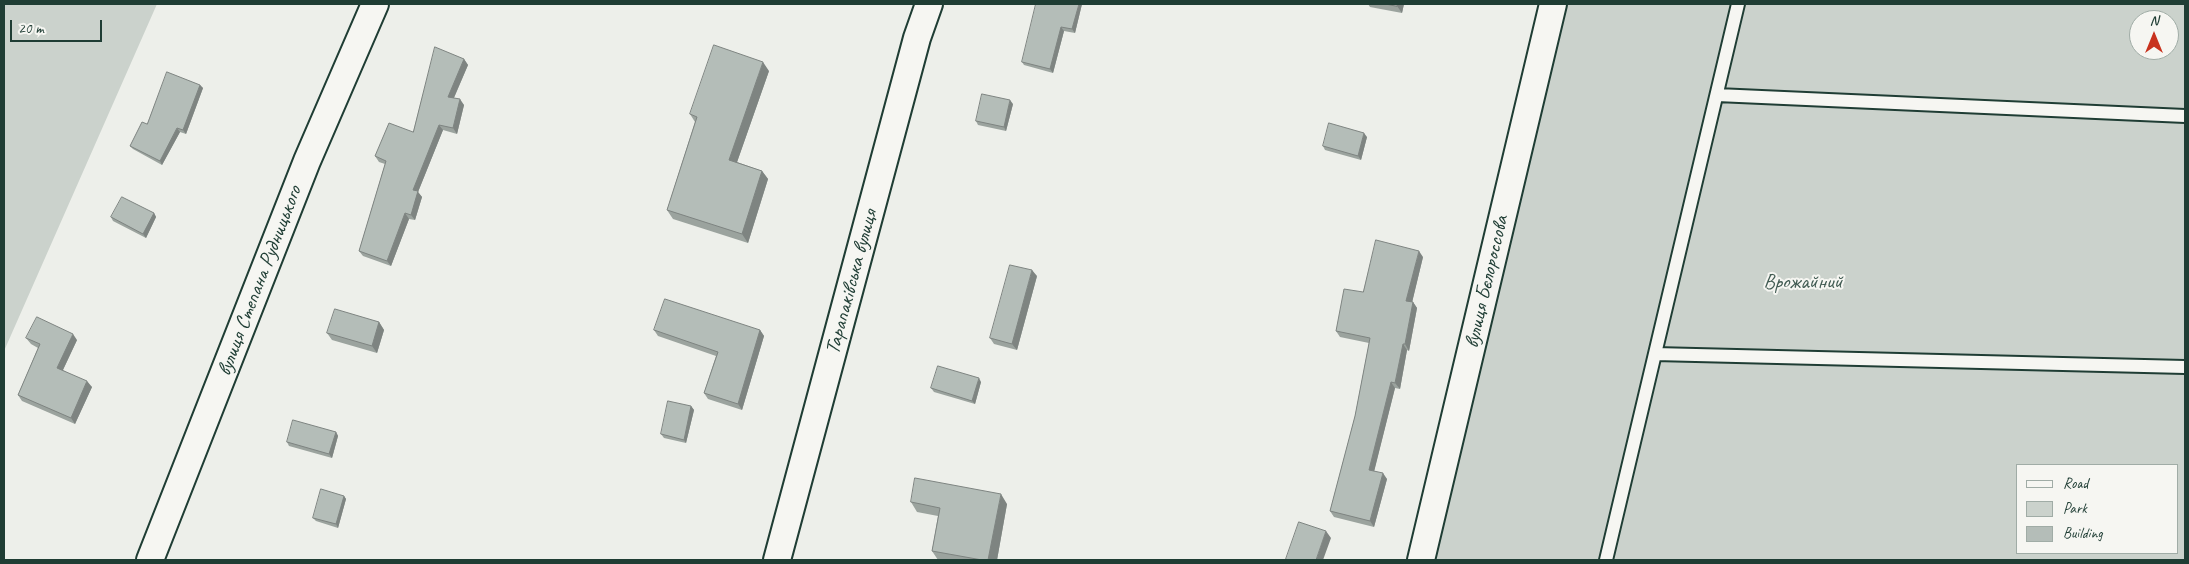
<!DOCTYPE html>
<html>
<head>
<meta charset="utf-8">
<style>
  body { margin:0 }
  #map { position:relative; width:2189px; height:564px; overflow:hidden; background:#edefea; font-family:Caveat,sans-serif }
  canvas { display:block }
  .frame { position:absolute; inset:0; border:5px solid #1f3d34; pointer-events:none }
  .legend { position:absolute; left:2016px; top:464px; width:162px; height:90px; box-sizing:border-box; background:#f6f6f2; border:1px solid #a0aca6; margin:0; padding:6px 9px; list-style:none; font-size:15px; color:#1f3d34 }
  .legend li { display:flex; align-items:center; gap:10px; height:25px }
  .legend b { width:25px; border:1px solid #a0aca6 }
  .north { position:absolute; left:2129px; top:10px; width:50px; height:50px; box-sizing:border-box; background:#f6f6f2; border:1px solid #a0aca6; border-radius:50%; rotate:0deg; font-size:14px; font-weight:700; line-height:20px; text-align:center; color:#1f3d34 }
  .north::after { content:''; display:block; margin:auto; width:18px; height:22px; background:#c8321e; clip-path:polygon(50% 0,100% 100%,50% 72%,0 100%) }
  .scale { position:absolute; left:10px; top:20px; width:92px; height:22px; box-sizing:border-box; border:2px solid #1f3d34; border-top:0; padding-left:6px; font-size:15px; line-height:18px; white-space:nowrap; color:#1f3d34; -webkit-text-stroke:4px #f6f6f2; paint-order:stroke }
</style>
</head>
<body>
<div id="map">
<canvas width="2189" height="564"></canvas>
<div class="frame"></div>
<ul class="legend">
<li><b style="height:6px;background:#f6f6f2"></b>Road</li>
<li><b style="height:14px;background:#cbd2cc"></b>Park</li>
<li><b style="height:14px;background:#b4bdb8"></b>Building</li>
</ul>
<div class="north">N</div>
<div class="scale">20 m</div>
</div>
<script>
const context = document.querySelector('canvas').getContext('2d');
context.lineJoin = 'round';
function fillPath(path, color) {
  context.fillStyle = color;
  context.fill(path, 'evenodd');
}
function stroke(path, color, width, dash) {
  context.strokeStyle = color;
  context.lineWidth = width;
  context.lineCap = dash ? 'butt' : 'round';
  context.setLineDash(dash || []);
  context.stroke(path);
}
function write(font, color, halo, rows, align = 'center') {
  context.font = font + ' Caveat,sans-serif';
  context.lineWidth = 4;
  context.setLineDash([]);
  context.textBaseline = 'middle';
  context.strokeStyle = halo;
  context.fillStyle = color;
  for (const [text, x, y, turn = 0] of rows) {
    context.save();
    context.translate(x, y);
    context.rotate((+turn || 0) * Math.PI / 180);
    context.textAlign = isNaN(turn) ? turn : align;
    if (halo) context.strokeText(text, 0, 0);
    context.fillText(text, 0, 0);
    context.restore();
  }
}
fillPath(new Path2D(`
  M4 4H157L4 351Z
  M1553 4H2185V560H1421ZM2139 20H2169V50H2139ZM2018 465H2178V553H2018Z`), '#cbd2cc');
const lane = new Path2D(`
  M1717 95 2185 116
  M1655 354 2185 367
  M1606 560 1738 4`);
const street = new Path2D(`
  M150 560 307 161 375 4
  M777 560 917 38 929 4
  M1421 560 1553 4`);
stroke(lane, '#1f3d34', 16);
stroke(street, '#1f3d34', 30);
stroke(lane, '#f6f6f2', 12);
stroke(street, '#f6f6f2', 26);
fillPath(new Path2D(`
  M1082 4 1075 33 1064 31 1053 73 1024 65 1022 62Z
  M1368 4H1404L1402 13 1370 7Z
  M464 59 468 65 454 98 464 105 457 134 443 130 418 192 422 197 415 220 409 219 391 266 363 256 359 251 385 164 379 162 375 156 413 132Z
  M769 71 737 162 762 171 768 179 748 243 673 219 667 210 695 122 690 114Z
  M200 85 203 88 186 134 180 132 162 165 133 149 130 146 147 124Z
  M1013 104 1006 131 978 125 976 121Z
  M1367 137 1361 160 1325 150 1323 146Z
  M154 213 156 217 146 238 113 221 111 217Z
  M1423 257 1412 302H1413L1417 308 1409 351 1407 350 1400 389 1395 388 1374 471 1387 479 1374 527 1334 517 1330 511 1355 416 1369 343 1340 337 1336 331Z
  M1037 276 1017 350 994 344 990 338Z
  M379 322 384 330 377 353 332 340 327 333Z
  M654 330H760L764 336 742 410 708 399 704 393 716 356 658 336Z
  M26 338 77 340 63 370 92 387 75 424 22 401 18 395 38 348 31 344Z
  M981 382 975 404 934 392 931 388Z
  M691 406 694 410 686 443 664 438 661 434Z
  M336 432 338 436 332 458 289 446 287 442Z
  M344 496 346 499 338 528 316 521 313 518Z
  M911 502 1007 504 997 560H938L932 551 938 516 917 512Z`), '#9ba39e');
fillPath(new Path2D(`
  M1079 4H1082L1075 33 1072 29Z
  M1397 4H1404L1402 13 1397 6Z
  M1061 27 1064 31 1053 73 1050 69Z
  M464 59 468 65 452 102 448 97Z
  M763 62 769 71 735 168 729 160Z
  M200 85 203 88 186 134 183 130Z
  M460 99 464 105 457 134 453 128Z
  M1010 100 1013 104 1006 131 1004 127Z
  M439 125 443 130 418 192 422 197 415 220 411 215 413 190Z
  M177 128 180 132 162 165 160 161Z
  M1364 133 1367 137 1361 160 1358 156Z
  M762 171 768 179 748 243 742 234Z
  M154 213 156 217 146 238 143 234Z
  M405 213 409 219 391 266 387 261Z
  M1419 251 1423 257 1411 307 1406 301Z
  M1032 270 1037 276 1017 350 1012 344Z
  M1413 302 1417 308 1409 351 1405 344Z
  M379 322 384 330 377 353 372 346Z
  M760 330 764 336 742 410 738 404Z
  M73 334 77 340 61 374 57 368Z
  M1403 344 1407 350 1400 389 1395 383Z
  M979 378 981 382 975 404 972 401Z
  M87 381 92 387 75 424 71 418Z
  M1391 382 1395 388 1373 476 1369 470Z
  M691 406 694 410 686 443 684 440Z
  M336 432 338 436 332 458 329 454Z
  M1383 473 1387 479 1374 527 1370 521Z
  M1001 494 1007 504 997 560H988Z
  M344 496 346 499 338 528 336 524Z
  M1326 531 1331 538 1323 560H1316Z`), '#7e8481');
const building = new Path2D(`
  M1036 4H1079L1072 29 1061 27 1050 69 1022 62Z
  M1386 4H1397V6Z
  M714 45 763 62 729 160 762 171 742 234 667 210 697 117 690 114Z
  M435 47 464 59 448 97 460 99 453 128 439 125 413 190 418 191 411 215 405 213 387 261 359 251 386 161 375 156 389 123 413 132Z
  M167 72 200 85 183 130 177 128 160 161 130 146 142 122 147 124Z
  M982 94 1010 100 1004 127 976 121Z
  M1329 123 1364 133 1358 156 1323 146Z
  M122 197 154 213 143 234 111 217Z
  M1376 240 1419 251 1406 301 1413 302 1405 344H1403L1395 383 1391 382 1369 470 1383 473 1370 521 1330 511 1355 416 1370 338 1336 331 1344 289 1363 292Z
  M1010 265 1032 270 1012 344 990 338Z
  M665 299 760 330 738 404 704 393 718 352 654 330Z
  M335 309 379 322 372 346 327 333Z
  M37 317 73 334 57 368 87 381 71 418 18 395 40 344 26 338Z
  M938 366 979 378 972 401 931 388Z
  M668 401 691 406 684 440 661 434Z
  M293 420 336 432 329 454 287 442Z
  M915 478 1001 494 988 560H982L932 551 940 508 911 502Z
  M321 489 344 496 336 524 313 518Z
  M1299 522 1326 531 1316 560H1288L1286 559Z`);
fillPath(building, '#b4bdb8');
stroke(building, '#7e8481', 1);
write('21px', '#1f3d34', '#f6f6f2', [
  ["вулиця Степана Рудницького",260,281,-69],
  ["Тарапаківська вулиця",852,282,-75],
  ["вулиця Бєлороссова",1487,282,-77]
]);
write('21px', '#415b52', '#f6f6f2', [
  ["Врожайний",1803,282]
]);
</script>
</body>
</html>
